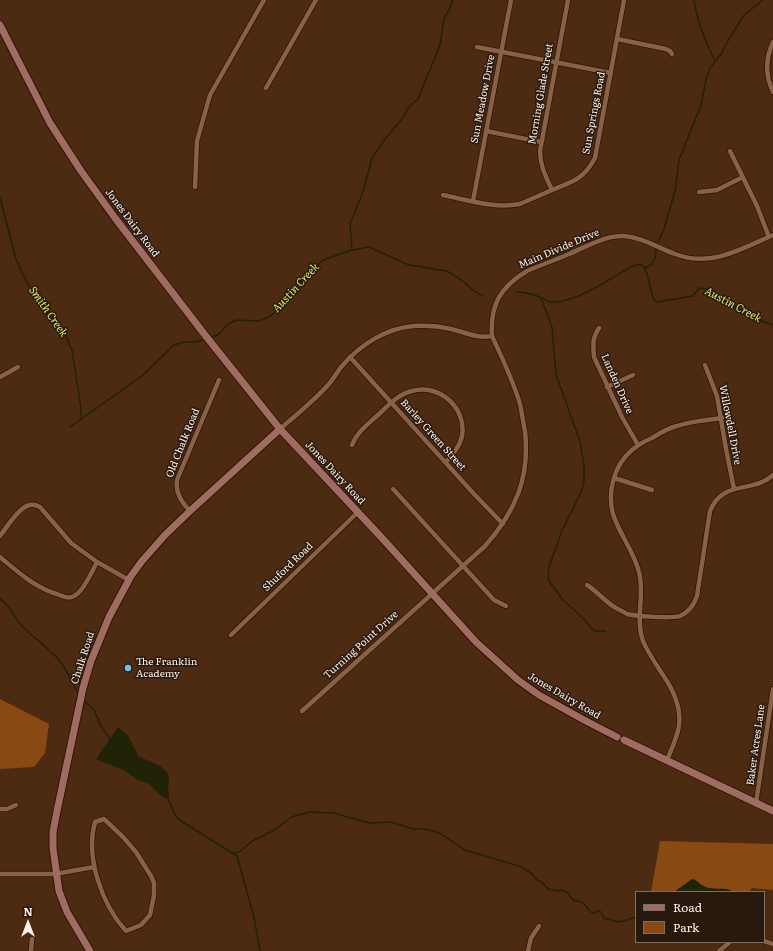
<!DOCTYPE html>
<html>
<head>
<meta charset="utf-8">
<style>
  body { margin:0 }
  #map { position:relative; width:773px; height:951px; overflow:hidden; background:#4d2b12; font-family:Literata,serif }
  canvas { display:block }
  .legend { position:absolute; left:635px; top:891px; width:130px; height:52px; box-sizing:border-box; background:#28190e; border:1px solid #7e6f65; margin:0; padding:5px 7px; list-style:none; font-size:12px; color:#fff1e8 }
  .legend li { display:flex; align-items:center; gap:8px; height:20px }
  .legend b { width:20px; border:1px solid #7e6f65 }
  .north { position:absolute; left:8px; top:903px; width:40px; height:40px; -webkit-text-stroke:3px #28190e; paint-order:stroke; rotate:0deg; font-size:11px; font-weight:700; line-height:16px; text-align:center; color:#fff1e8 }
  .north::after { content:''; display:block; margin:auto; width:14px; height:18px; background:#fff1e8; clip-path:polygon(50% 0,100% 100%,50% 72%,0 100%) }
</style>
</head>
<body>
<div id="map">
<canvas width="773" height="951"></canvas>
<ul class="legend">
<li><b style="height:5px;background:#9f6c63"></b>Road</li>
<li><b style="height:11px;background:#884912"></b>Park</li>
</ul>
<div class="north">N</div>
</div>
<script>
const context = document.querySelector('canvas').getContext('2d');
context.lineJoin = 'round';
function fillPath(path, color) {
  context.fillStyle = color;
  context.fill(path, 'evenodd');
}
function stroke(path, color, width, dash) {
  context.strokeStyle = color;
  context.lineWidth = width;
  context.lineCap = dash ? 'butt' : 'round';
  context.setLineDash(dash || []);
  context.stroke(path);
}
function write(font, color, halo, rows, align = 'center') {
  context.font = font + ' Literata,serif';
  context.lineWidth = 3;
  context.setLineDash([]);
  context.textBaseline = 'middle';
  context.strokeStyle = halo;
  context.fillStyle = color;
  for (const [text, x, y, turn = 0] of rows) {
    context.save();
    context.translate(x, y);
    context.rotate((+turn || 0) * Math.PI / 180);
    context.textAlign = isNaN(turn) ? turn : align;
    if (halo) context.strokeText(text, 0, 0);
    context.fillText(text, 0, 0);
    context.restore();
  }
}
fillPath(new Path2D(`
  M0 699 49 724 45 753 34 767 0 769Z
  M660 841 773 844V890L752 888 749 892H651Z`), '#884912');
fillPath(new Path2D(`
  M118 727 128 735 138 756 160 766 168 773 169 778 168 785 169 799 162 797 149 784 138 780 124 770 102 762 96 759Z
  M692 879C698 880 699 884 704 886 710 890 720 888 727 889L730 890 732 892H674Z`), '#202305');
stroke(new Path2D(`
  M694 0C697 22 705 41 715 61
  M0 198 16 259 27 283 42 307 65 334 72 350 81 408 80 418
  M352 250 350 224 363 192 372 158 385 139 402 119 409 107 418 99 440 45 444 19 451 6 452 0
  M645 268 651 265 655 258 657 244 664 229 675 191 679 160 701 105 706 79 710 68 721 54 729 39 744 15 763 0
  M516 292C526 292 537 295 546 300 550 302 546 302 551 302 574 304 612 278 632 266 636 265 639 264 642 265 647 267 651 292 653 298L657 302 693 296 699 288 707 289 726 302 754 318 773 325
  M541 298 552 327 556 375 580 441 584 466V481L582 490 561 533 549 567 548 577 549 581 563 600 583 618 594 631H606
  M210 338 219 334 228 324 236 320 259 321 269 317 279 308 307 274 323 260 352 250 369 247 409 265 447 271 463 281 475 292 483 296
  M70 427 142 376 174 345 184 342H196L206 339
  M0 599C11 606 14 618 23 627 35 639 49 648 59 660 68 671 72 683 79 695
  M83 700 94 710 101 726 111 741
  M168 799C172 806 173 813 178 819L237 856 254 917 260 951
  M233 853 239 852 254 840 273 831 290 818 295 816 309 812 333 813 370 823 391 822 413 829H423L434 831 441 834 465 850 522 867 531 873 537 880 542 882 548 889 557 891 562 890 567 892 573 900 582 902 592 913H594L599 911 601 912 604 918 619 922 636 917`), '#202305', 1.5);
const street = new Path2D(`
  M617 39 666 49 670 51 672 54
  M773 42C765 59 765 75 773 92
  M477 47 611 73
  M266 88 316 0
  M486 131 541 142
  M730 151 757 206 769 237
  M195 187 197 141 210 95 264 0
  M552 190C546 177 540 166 540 151L568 0
  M699 192 717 190 743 177
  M443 195C468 200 495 209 520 204 531 199 541 195 552 190 572 182 584 179 595 158L624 0
  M473 201 511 0
  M599 328C592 339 593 344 594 357L622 417 638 445
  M350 357 474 494 503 524
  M705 365 717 396 726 449 734 489
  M0 377 18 367
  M607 387 633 375
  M280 429C297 414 315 400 329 384 334 378 337 372 342 366 360 345 386 328 414 326 427 325 439 326 451 329 464 332 478 339 492 336
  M352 445C357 432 367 425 378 415 388 406 398 394 412 391 439 383 467 408 462 436 460 446 453 454 446 462
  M614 478 652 490
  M393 489 494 600 506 606
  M190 511C182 503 175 492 177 480L219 380
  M0 536C6 528 18 509 27 506 31 504 36 505 40 507L71 543 97 562 129 580
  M0 557C18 572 34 587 57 594 64 597 71 600 77 594 85 588 92 571 97 562
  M587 585C598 592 605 602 616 608 620 610 624 612 627 614 636 616 672 619 680 616 689 612 694 605 697 596L710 511C723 479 753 494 773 475
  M231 635 358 512
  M302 711 485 546C516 511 530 477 525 431 523 422 522 413 520 404 513 380 502 358 492 336 490 305 500 287 527 271 541 265 555 260 569 254 586 247 605 235 624 236 642 237 658 248 675 254 711 268 741 249 773 235
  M667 760C671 751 675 741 678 731 683 711 674 691 663 675 656 664 648 653 643 641 635 619 645 594 639 572 634 551 619 534 613 514 607 492 614 465 632 450 638 445 645 441 652 438 660 433 668 428 677 426 691 421 707 420 722 418
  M756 803 773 689
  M0 809H7L16 805
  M104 819 123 837 136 852 151 876 154 883V895L150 915 141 925 126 931C102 905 85 857 95 822Z
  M0 874H55L94 867
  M764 941 773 944
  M31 951 32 939
  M528 951 531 938 539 926
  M719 951 730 942`);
const secondary = new Path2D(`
  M0 25 50 123 81 171 115 218 205 335 280 429 382 538 476 642 518 680 539 695 584 720 617 737
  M624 740 773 811
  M90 951 67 912 59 891 53 848V832L57 811 83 688 91 661 109 617 131 576 142 561 165 535 190 511 280 429`);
stroke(street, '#321200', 6);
stroke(secondary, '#321200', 9);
stroke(street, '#886248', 4.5);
stroke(secondary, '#9f6c63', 7);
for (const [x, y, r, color] of [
  [128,668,4,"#6dc2f3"]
]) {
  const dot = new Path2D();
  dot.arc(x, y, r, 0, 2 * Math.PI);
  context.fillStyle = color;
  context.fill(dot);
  stroke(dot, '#28190e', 1.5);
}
write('10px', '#fff1e8', '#28190e', [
  ["Morning Glade Street",541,94,-80],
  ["Sun Meadow Drive",483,99,-79],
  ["Sun Springs Road",594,113,-79],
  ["Jones Dairy Road",132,223,53],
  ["Main Divide Drive",559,249,-23],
  ["Landen Drive",617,384,66],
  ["Willowdell Drive",730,425,79],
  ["Barley Green Street",433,435,48],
  ["Old Chalk Road",183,443,-68],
  ["Jones Dairy Road",335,473,47],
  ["Shuford Road",288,567,-44],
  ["Turning Point Drive",361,645,-42],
  ["Chalk Road",83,658,-72],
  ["Jones Dairy Road",564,696,30],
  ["Baker Acres Lane",756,745,-82]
]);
write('10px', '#fff1e8', '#28190e', [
  ["The Franklin",136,662],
  ["Academy",136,674]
], 'left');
write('italic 11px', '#dbeb6d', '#28190e', [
  ["Austin Creek",296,288,-47],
  ["Austin Creek",733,305,28],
  ["Smith Creek",48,312,55]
]);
</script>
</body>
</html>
